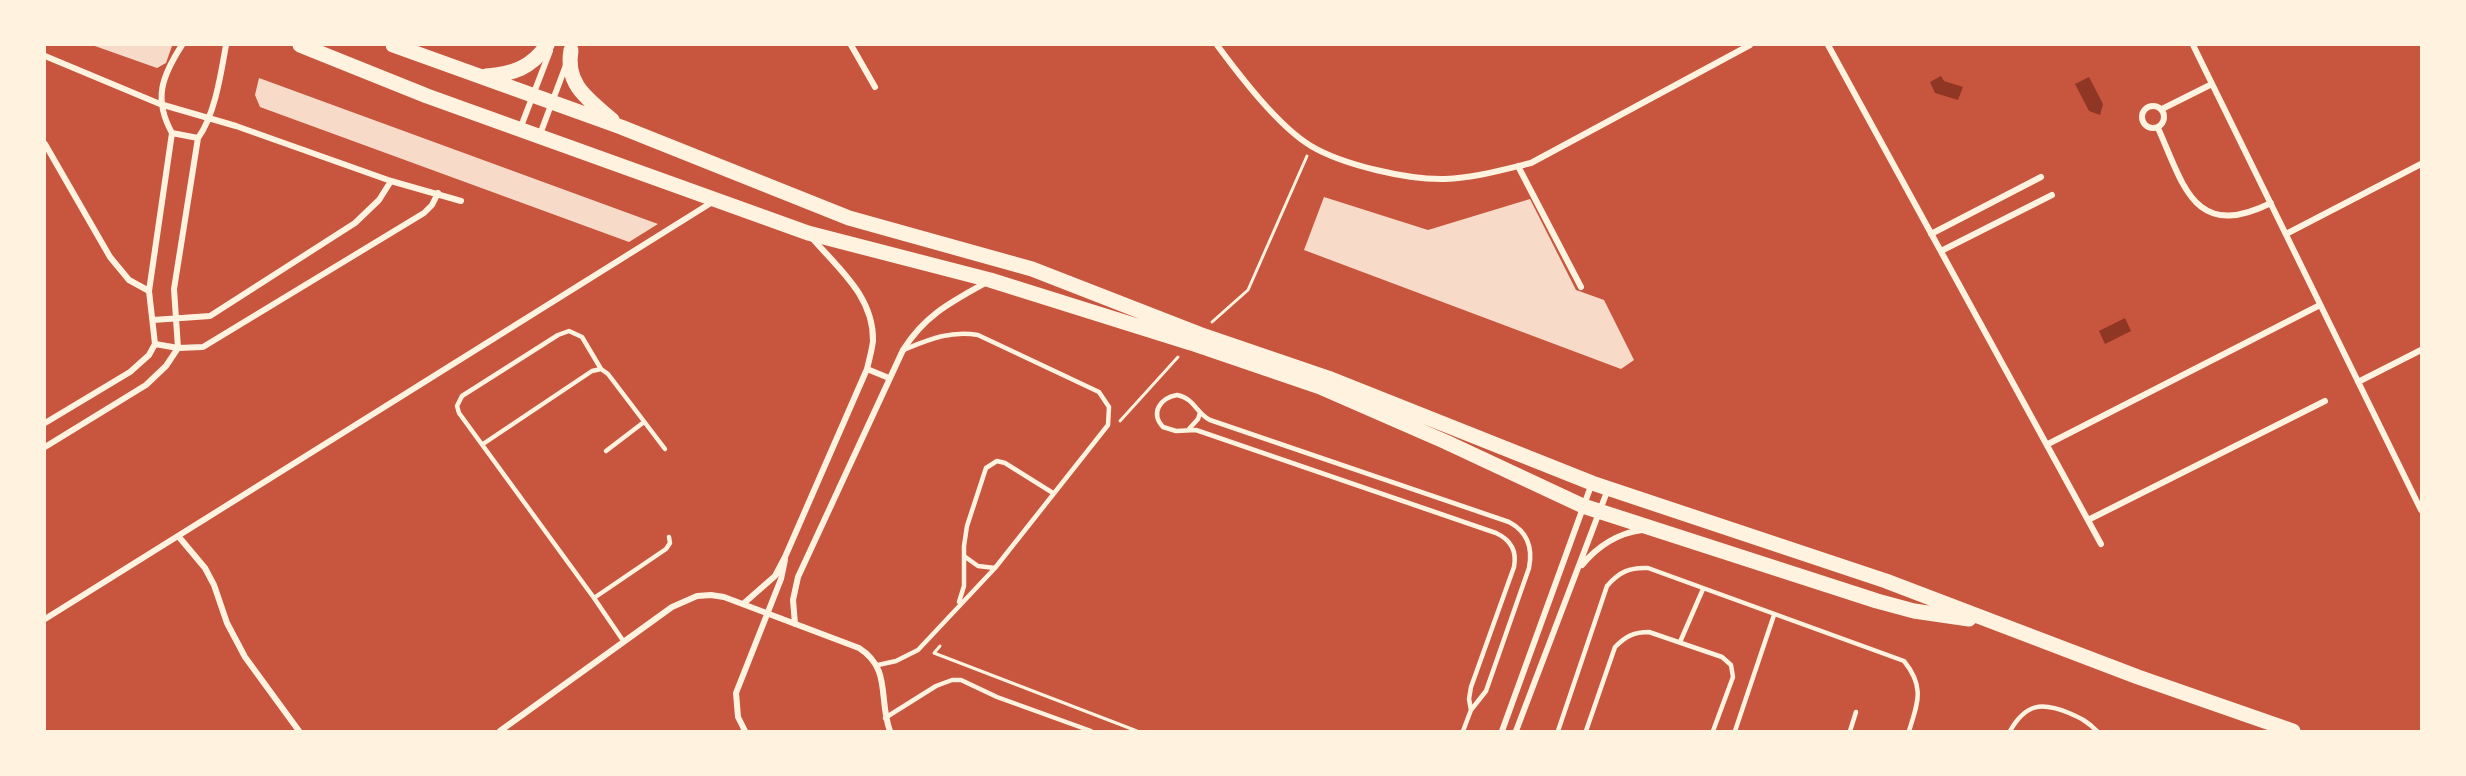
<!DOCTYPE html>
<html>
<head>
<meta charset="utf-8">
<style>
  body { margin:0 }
  #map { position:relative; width:2466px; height:776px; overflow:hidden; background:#c8553d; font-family:"Zilla Slab",serif }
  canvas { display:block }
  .frame { position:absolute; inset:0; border:46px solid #fff3e0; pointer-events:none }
</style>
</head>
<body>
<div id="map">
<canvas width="2466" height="776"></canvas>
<div class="frame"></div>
</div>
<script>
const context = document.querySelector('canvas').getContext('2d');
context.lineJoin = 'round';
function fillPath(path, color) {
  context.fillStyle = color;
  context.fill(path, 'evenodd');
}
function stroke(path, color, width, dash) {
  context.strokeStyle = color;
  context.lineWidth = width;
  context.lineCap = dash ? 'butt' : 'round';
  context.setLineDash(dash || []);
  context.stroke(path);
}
fillPath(new Path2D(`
  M1941 76 1944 81 1963 87 1958 100 1935 93 1930 82Z
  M2089 77 2103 104 2100 115 2089 111 2075 84Z
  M2125 318 2131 331 2105 344 2099 331Z`), '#8f3625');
fillPath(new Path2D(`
  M92 45H169L172 46 166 63 157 68Z
  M259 78 658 224 629 242 260 107 255 95Z
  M1324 197 1428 230 1530 199 1576 290 1604 300 1634 360 1621 369 1304 250Z`), '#f7dbc8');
stroke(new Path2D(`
  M1212 322 1248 290 1307 156
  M1120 421 1178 357
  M940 646 934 653 1137 731`), '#fff3e0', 3);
stroke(new Path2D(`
  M601 369 582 337 569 331 558 335 462 396 457 406 459 413 594 598 624 642
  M1177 395C1194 398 1196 413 1210 420L1509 522C1528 532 1533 548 1529 568L1486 691 1471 710 1469 699 1471 687 1514 567C1517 552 1511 540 1496 533L1196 430 1176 431 1163 427C1150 413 1160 398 1177 395Z
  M1189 429 1198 419 1200 413
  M483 444 592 371 601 369 608 374 665 449
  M606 451 644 422
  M964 556 978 566 995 568
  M594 598 666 549 670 543 669 537
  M959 602 964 586V546L967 526 986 468 997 461 1005 463 1053 493
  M1680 642 1703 589
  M878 665 896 661 918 650 995 568 1108 425 1109 407 1099 392 978 335C950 330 928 340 903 350
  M885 718 936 686 952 680H961L997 697 1091 731
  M1463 731 1471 710
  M1558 731 1607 586C1619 572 1630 567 1648 568L1904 661C1925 687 1918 702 1909 731
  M1586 731 1615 647C1626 636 1634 632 1649 632L1722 657 1731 665 1733 677 1713 731
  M1735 731 1774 615
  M1850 731 1856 712
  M2010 731C2026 703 2042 702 2069 713 2081 718 2088 722 2097 731`), '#fff3e0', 4.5);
stroke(new Path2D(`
  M182 45C162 76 153 99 172 133L198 138C215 115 221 73 226 45
  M851 45 875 87
  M1217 45C1240 76 1278 126 1311 146 1343 165 1408 180 1445 179 1474 178 1502 170 1531 163L1750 45
  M1828 45 2101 544
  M2193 45 2421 510
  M45 56 160 104 236 126 391 181 461 201
  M2142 117a11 11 0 1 1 22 0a11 11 0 1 1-22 0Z
  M2162 109 2212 84
  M2158 128C2184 186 2194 241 2271 203
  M520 129 550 51
  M539 137 566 65
  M45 144 110 257 129 280 149 291
  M1518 166 1581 287
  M1931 234 2041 177
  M2286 234 2421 164
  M1941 251 2052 195
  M153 320 210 316 355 223 379 200 391 181
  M155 344 178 348 203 347 424 213 432 205 438 193
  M867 369 889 378
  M2358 382 2421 350
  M45 423 130 372 149 355 155 344 149 291 172 133
  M2048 444 2320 305
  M45 447 146 385 166 366 178 348 174 289 198 138
  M2088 520 2325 401
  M179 537 205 568 214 585 227 623 245 657 299 731
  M1582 565C1597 547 1618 533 1642 530
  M743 604 775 576 785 557 867 369C869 360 872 350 873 341 874 297 839 269 812 238
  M45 619 714 201
  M795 624 793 600 798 577 903 350C925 315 951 302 987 282
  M500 731 672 607 697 596 711 595 724 597 859 648C892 669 878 699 890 731
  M745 731 738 717 736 693 781 579 785 560
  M1502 731 1592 483
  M1516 731 1608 489`), '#fff3e0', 6);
stroke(new Path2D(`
  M300 45 427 96 808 233 990 280 1191 343 1320 387 1446 442 1583 506 1877 601 1914 611 1969 619
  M393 45 621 127 849 218 1032 269 1199 334 1328 378 1592 483 1886 581 2138 677 2293 731
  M571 50C565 85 588 99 612 120
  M486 76C513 74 531 68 547 45`), '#fff3e0', 15);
</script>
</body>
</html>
